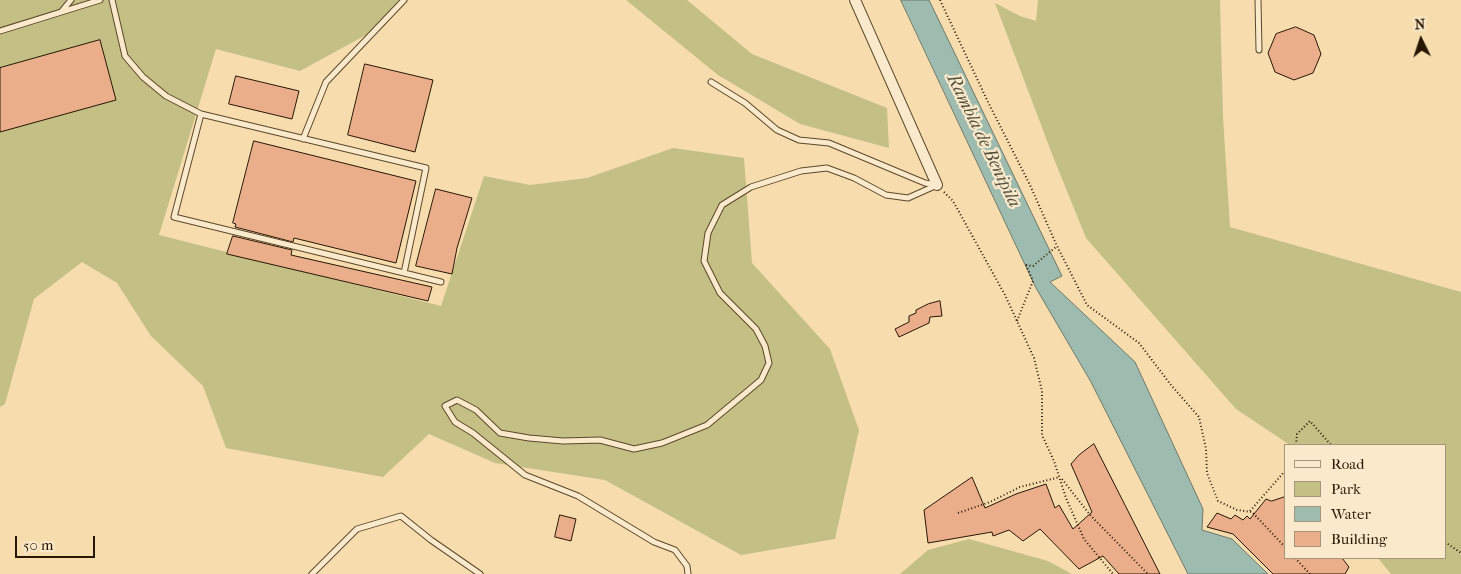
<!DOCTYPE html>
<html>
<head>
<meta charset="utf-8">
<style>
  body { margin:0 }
  #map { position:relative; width:1461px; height:574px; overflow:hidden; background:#f7ddae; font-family:"IM FELL French Canon",serif }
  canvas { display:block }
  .legend { position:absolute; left:1284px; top:444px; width:162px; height:115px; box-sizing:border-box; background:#fae9ca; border:1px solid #a6957a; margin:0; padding:6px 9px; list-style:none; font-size:15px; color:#271701 }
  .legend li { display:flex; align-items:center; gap:10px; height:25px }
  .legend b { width:25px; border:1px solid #a6957a }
  .north { position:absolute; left:1396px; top:15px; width:50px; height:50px; -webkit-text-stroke:4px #fae9ca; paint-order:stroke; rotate:356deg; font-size:14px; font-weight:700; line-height:20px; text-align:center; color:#271701 }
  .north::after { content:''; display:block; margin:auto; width:18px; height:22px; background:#271701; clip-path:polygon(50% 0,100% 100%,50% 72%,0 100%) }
  .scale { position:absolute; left:15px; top:536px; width:80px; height:22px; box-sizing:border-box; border:2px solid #271701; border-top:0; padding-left:6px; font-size:15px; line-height:18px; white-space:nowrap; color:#271701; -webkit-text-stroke:4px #fae9ca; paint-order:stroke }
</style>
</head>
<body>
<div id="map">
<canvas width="1461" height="574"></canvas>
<ul class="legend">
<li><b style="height:6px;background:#fae9ca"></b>Road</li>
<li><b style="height:14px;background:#c4bf85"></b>Park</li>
<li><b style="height:14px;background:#9dbbae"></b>Water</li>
<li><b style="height:14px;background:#ebae8a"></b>Building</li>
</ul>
<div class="north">N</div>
<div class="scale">50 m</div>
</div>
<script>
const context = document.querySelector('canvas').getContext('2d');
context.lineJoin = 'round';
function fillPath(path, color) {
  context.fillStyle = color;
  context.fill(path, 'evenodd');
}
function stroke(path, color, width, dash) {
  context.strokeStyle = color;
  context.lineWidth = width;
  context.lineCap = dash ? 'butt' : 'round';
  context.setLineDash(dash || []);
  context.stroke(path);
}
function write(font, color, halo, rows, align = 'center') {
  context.font = font + ' "IM FELL French Canon",serif';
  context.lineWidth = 4.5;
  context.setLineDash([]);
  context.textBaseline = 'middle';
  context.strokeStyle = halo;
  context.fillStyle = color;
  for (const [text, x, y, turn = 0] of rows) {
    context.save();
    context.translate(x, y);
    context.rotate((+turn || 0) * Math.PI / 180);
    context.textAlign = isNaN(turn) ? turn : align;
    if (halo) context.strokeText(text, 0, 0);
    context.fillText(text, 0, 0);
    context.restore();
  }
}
fillPath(new Path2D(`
  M0 0H406L375 30 300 71 216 49 159 235 441 306 484 176 530 185 587 178 673 148 744 158 752 263 830 349 859 430 835 539 741 555 605 480 495 463 429 434 383 477 226 448 203 386 151 336 117 283 82 262 34 299 5 404 0 407Z
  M626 0H687L752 54 887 108 889 148 800 124 718 75Z
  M1038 0H1220L1223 117 1230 227 1461 292V574H1391L1378 558H1445V445H1290L1236 409 1086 238 1052 154 995 3 1020 16 1036 21Z
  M969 539 1048 561 1072 574H900L928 550Z`), '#c4bf85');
const water = new Path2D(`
  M901 0H929L1062 276 1050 282 1135 362 1203 509 1202 530 1232 539 1268 574H1188L1091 382 1036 288Z`);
fillPath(water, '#9dbbae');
stroke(water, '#6e7969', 1);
const building = new Path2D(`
  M1296 27 1314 35 1321 54 1313 73 1294 80 1275 72 1268 53 1276 34Z
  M100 40 116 100 0 132V68Z
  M365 64 433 80 415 152 348 135Z
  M236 76 299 91 292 119 229 104Z
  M254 141 416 181 396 263 294 238 293 242 235 227 236 224 233 223Z
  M436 189 472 198 457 248 452 274 416 266Z
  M233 236 292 250 291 255 432 287 428 301 227 254Z
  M940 301 942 316 930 317 929 323 899 337 895 329 909 322V316L916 313V310L928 304Z
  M1094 444 1160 574H1119L1103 556 1079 569 1040 529 1023 541 1009 530 993 536 992 532 928 543 924 510 972 477 985 508 1016 494 1046 484 1055 508 1059 505 1073 529 1092 512 1071 464 1079 455Z
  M1285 497V558H1342L1349 567 1345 574H1273L1233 534 1207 527 1217 513 1231 519 1235 515 1243 520 1247 516 1250 519 1266 499 1271 501Z
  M560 515 576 519 571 541 555 537Z`);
fillPath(building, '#ebae8a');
stroke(building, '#271701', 1);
const service = new Path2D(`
  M112 0 125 56 143 77 166 96 201 114 426 168 404 273
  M1258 0 1259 50
  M62 11 71 0
  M0 31 100 0
  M711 82 745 103 777 130 799 140 829 143 925 183 937 185
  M201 114 174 217 441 282
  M303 139 326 82 404 0
  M312 574 357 529 401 516 431 540 480 574
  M688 574 687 566 675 550 654 542 578 496 525 475 473 433 455 422 445 406 457 400 476 410 500 433 529 438 563 441 600 440 634 449 662 443 707 425 761 380 769 363 765 346 756 329 720 293 704 261 708 233 722 205 751 187 801 171 827 168 854 178 886 195 908 198 937 185`);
const minor = new Path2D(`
  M855 0 937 185`);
stroke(service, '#5b482c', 7);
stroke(minor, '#5b482c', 12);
stroke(new Path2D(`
  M940 0 988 102 1030 185 1057 246 1087 305 1139 343 1171 385 1199 417 1206 449 1207 473 1218 501 1237 510 1252 512 1285 547
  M944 192 953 201 1005 295 1034 358 1042 391V435L1054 461 1066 498 1084 539 1113 574
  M1026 265 1033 266 1057 246
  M1017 321 1033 281 1026 265
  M1296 445 1297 434 1310 421 1331 445
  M1062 479 1091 516 1148 574
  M1250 511 1285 471
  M958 513 990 502 1020 487 1060 477
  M1445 542 1461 553
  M1295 558 1310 574`), '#271701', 2, [1, 2.5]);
stroke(service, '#fae9ca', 5);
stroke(minor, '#fae9ca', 10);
write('italic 18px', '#50503e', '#fae9ca', [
  ["Rambla de Benipila",983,141,64]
]);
</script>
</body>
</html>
